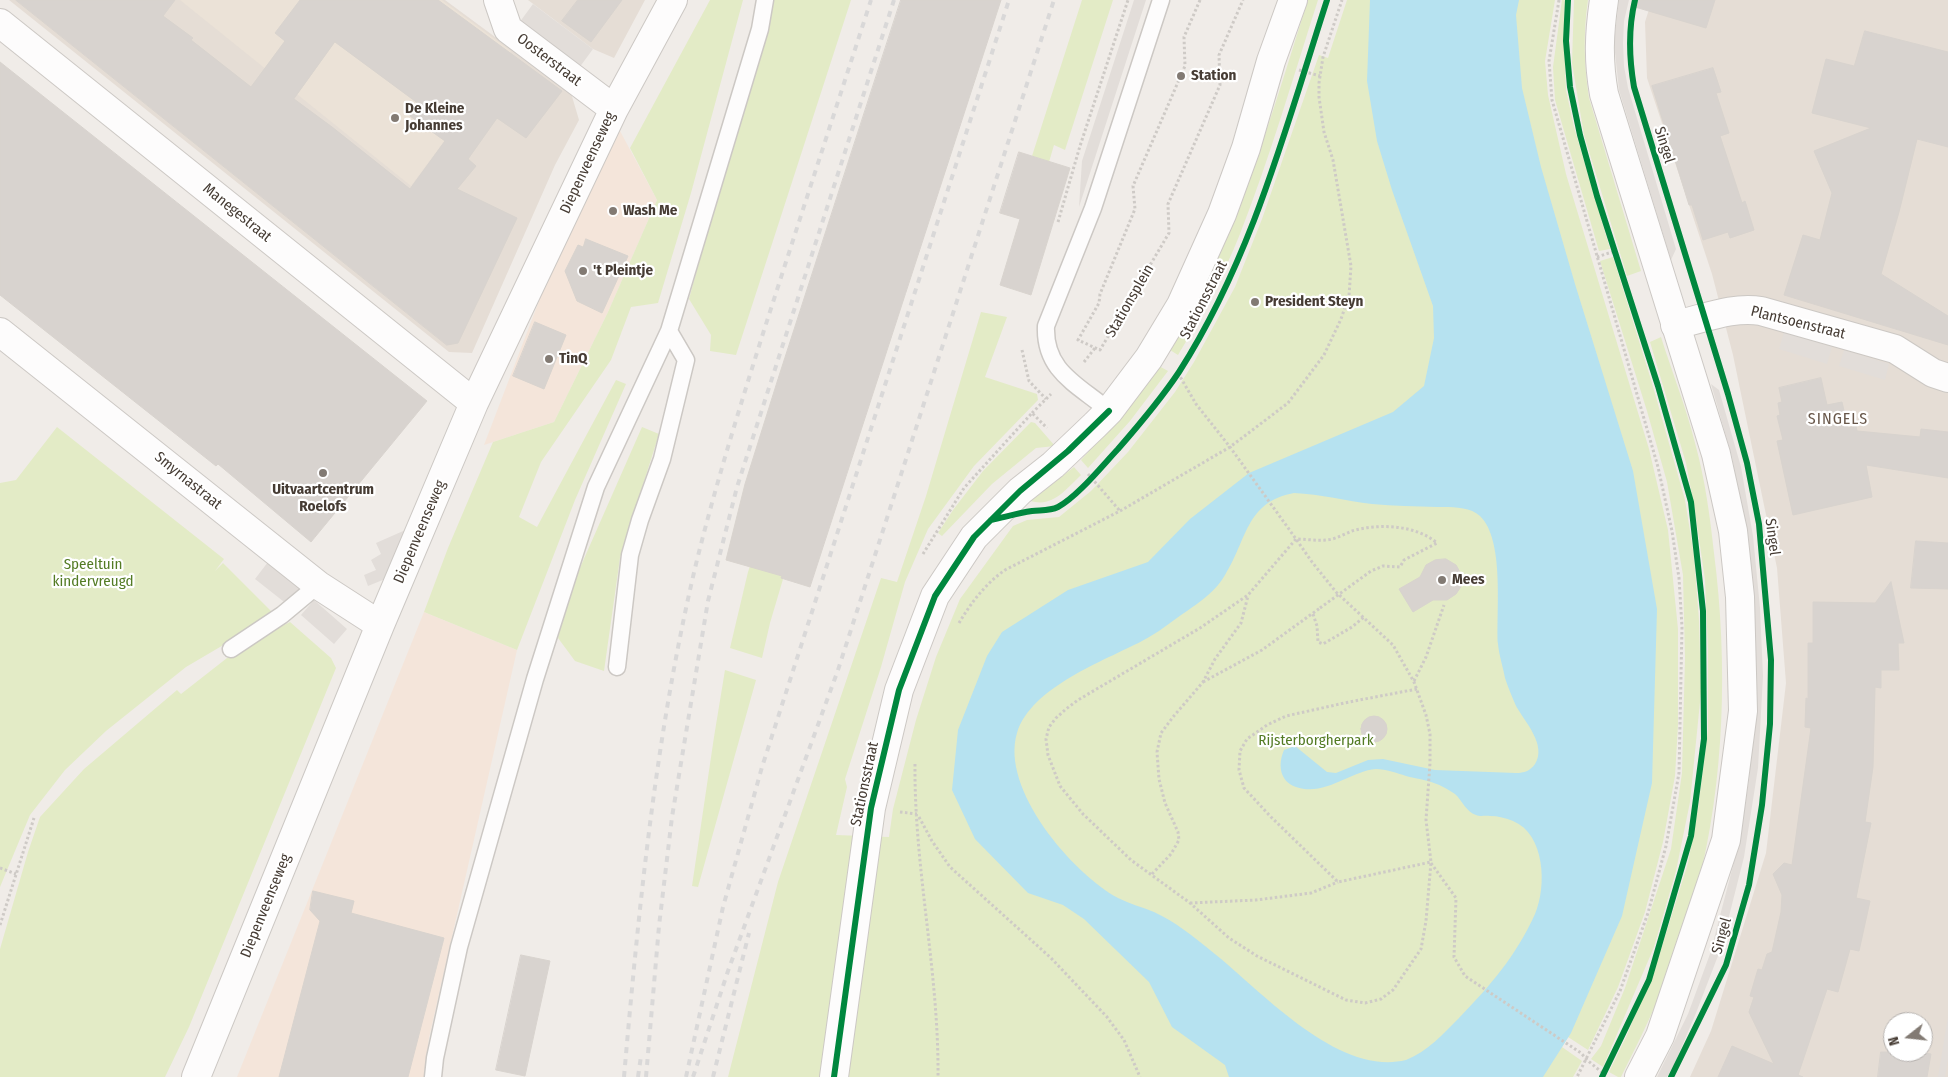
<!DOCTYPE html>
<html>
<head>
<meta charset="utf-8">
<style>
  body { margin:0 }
  #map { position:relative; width:1948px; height:1077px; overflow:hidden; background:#f0ece8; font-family:"Fira Sans Condensed",sans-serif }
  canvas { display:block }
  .north { position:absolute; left:1883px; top:1012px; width:50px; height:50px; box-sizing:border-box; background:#fff; border:1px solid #b5b1ae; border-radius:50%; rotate:254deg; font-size:14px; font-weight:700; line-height:20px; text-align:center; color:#463c34 }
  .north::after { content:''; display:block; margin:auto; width:18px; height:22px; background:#827a73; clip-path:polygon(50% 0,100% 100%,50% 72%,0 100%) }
</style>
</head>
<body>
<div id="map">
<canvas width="1948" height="1077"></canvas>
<div class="north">N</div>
</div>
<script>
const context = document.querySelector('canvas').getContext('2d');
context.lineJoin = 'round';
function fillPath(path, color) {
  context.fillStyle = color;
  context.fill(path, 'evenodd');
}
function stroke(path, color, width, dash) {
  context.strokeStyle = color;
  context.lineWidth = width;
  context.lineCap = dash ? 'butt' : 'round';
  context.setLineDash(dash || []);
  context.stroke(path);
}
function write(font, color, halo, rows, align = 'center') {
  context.font = font + ' "Fira Sans Condensed",sans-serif';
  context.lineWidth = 4.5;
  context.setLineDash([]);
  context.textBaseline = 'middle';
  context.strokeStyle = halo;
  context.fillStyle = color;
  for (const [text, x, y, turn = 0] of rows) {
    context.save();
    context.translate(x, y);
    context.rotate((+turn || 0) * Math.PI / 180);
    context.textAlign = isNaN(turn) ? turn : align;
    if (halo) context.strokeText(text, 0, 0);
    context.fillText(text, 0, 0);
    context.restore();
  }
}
fillPath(new Path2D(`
  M9 0H445L571 93 579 120 555 165 472 353 449 352Z
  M528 0H645L614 58 593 49Z
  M1652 0H1948V1077H1690L1711 1031 1766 853 1786 683 1777 568 1733 355 1712 274 1647 78 1645 22ZM1893 1022H1923V1052H1893Z`), '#e5ddd5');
fillPath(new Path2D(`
  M620 131 657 200 608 312 554 422 484 445 552 267Z
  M424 612 517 650 429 1038 424 1077H237Z`), '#f4e5da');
fillPath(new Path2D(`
  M180 0H442L511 51 411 186Z`), '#ebe2d7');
fillPath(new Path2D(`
  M710 0H743L691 193 658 303 631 307 611 360 541 462 519 517 537 527 616 380 626 384 575 500 517 650 424 612 448 548 493 442 554 422 608 312 657 200 630 148Z
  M770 0H851L736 355 710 351 711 335 689 299Z
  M1082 0H1113L1065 150 1054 145 1049 162 1032 156Z
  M1308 0H1318C1293 78 1270 157 1240 234 1223 276 1202 316 1178 355L1170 350C1236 242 1270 119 1308 0Z
  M1347 0H1555L1545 61 1548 95 1566 174 1649 449 1668 530 1678 629V725L1675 776 1663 842 1645 912 1618 987 1588 1050 1568 1037 1562 1047 1582 1061 1573 1077H728L778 882 881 578 897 582 926 496 981 312 1007 317 985 377 1037 394 1038 400 974 466 928 529 905 582 881 667 845 779 847 787 836 835 889 837 893 809 916 720 936 657 960 599 1013 526 1027 520 1059 517 1091 491 1128 452 1175 392 1194 362 1235 287 1262 219 1319 55 1328 58Z
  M1562 0H1565L1564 36 1566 90 1574 127 1610 249 1599 251 1555 100 1553 67Z
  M1574 0H1588C1583 34 1584 65 1589 98L1641 271 1627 276 1584 135 1572 63Z
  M1613 257 1652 383 1685 500 1694 556 1699 620 1701 692 1690 802 1676 871 1654 947 1603 1067 1591 1059 1601 1046 1625 988 1671 849 1682 773 1685 658 1683 575 1667 482 1647 411 1600 261Z
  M1661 337C1672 372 1686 407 1695 443 1705 479 1710 516 1714 553 1728 663 1725 780 1697 889 1680 955 1652 1016 1621 1077H1618L1609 1072 1627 1035 1658 959 1688 863 1698 809 1708 730V649L1705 580 1695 511 1686 463 1650 342Z
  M1159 366 1168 371 1130 421 1088 468 1081 460 1122 415Z
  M1031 422 1035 423 1055 446 1036 448 992 484 942 536 938 533 953 510 983 471Z
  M57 427 224 559 215 571 223 563 272 612 220 647 186 667 106 731 65 770 30 815 0 887V483L16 480Z
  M642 427 659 434 620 558 604 671 575 661 558 638 561 611Z
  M1074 467 1081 475C1067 488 1053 508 1031 501Z
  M779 477 810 488 770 623 762 658 730 648 748 572Z
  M290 622 331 658 336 668 189 1027 165 1077H0V949L28 852 40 817 84 769 177 690 181 694 259 633 272 631Z
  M725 670 756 680 698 887 692 886 714 737Z`), '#e3ebc6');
fillPath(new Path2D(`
  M1134 0H1146L1079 207 1082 161Z
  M1619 0H1629L1624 21 1623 43 1624 66 1628 88 1676 249 1671 260 1619 90 1614 43Z
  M533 4 593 49 579 68 519 23Z
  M1784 332 1832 347 1827 364 1779 349Z
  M1844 350 1889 364 1885 380 1839 366Z
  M1711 384 1719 390 1741 467 1753 536 1760 608 1763 676 1758 768 1744 857 1721 948 1696 1013 1674 1065 1667 1077H1657L1688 1014 1710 954 1740 839 1749 780 1754 713 1741 508 1732 457Z
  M410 528 390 577 368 586 364 575 376 570 371 560 381 554 376 543Z
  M268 562 301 589 288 605 255 579Z
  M314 600 347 629 334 644 301 615Z
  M1948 1017V1059L1945 1077H1938Z`), '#e2ddd9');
fillPath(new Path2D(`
  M1370 0H1519L1516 15 1522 88 1541 167 1575 284 1633 471 1657 609 1652 783 1622 916 1571 1033 1543 1077H1229L1225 1065 1172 1027 1149 982 1084 919 1063 905 1028 893 975 839 952 790 958 730 987 656 1002 632 1068 590 1148 562 1190 519 1249 473 1393 412 1424 386 1434 338 1433 306 1392 190 1377 141 1367 81ZM1294 493C1321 494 1346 501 1372 504 1394 506 1415 506 1437 507 1450 507 1469 506 1480 516 1505 540 1496 612 1498 644 1499 655 1503 667 1505 678 1508 687 1512 697 1516 706 1525 722 1547 745 1535 764 1530 771 1524 773 1516 773L1435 770 1383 759 1368 760 1336 773 1327 772 1295 746 1284 750C1278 764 1279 781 1296 787 1325 797 1350 771 1376 769 1386 769 1397 773 1406 776 1427 781 1436 781 1455 794 1462 800 1466 812 1476 815 1481 817 1485 815 1490 816 1498 816 1506 818 1513 821 1545 834 1547 886 1535 914 1516 956 1490 986 1459 1018 1443 1034 1428 1051 1406 1060 1336 1077 1259 988 1210 950 1193 936 1174 921 1154 912 1142 907 1130 904 1118 898 1072 873 1000 789 1017 733 1031 687 1104 661 1142 641 1158 633 1172 621 1187 611 1201 601 1216 591 1225 575 1247 541 1245 502 1294 493Z`), '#b6e2f0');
const building = new Path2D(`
  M16 0H175L163 16 193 38 191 40 251 87 285 41 275 33 300 0H438L562 91 526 138 497 118 468 159 476 166 457 189 517 218 458 343 447 345ZM335 42 419 104 410 116 445 141 410 189 332 127 294 99Z
  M578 0H622L591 42 562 21Z
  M901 0H1001L810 587 781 578 782 576 726 560 745 484 778 379Z
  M1636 0H1715L1706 28 1635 7Z
  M1865 31 1948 52V147L1917 139 1899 212 1881 274 1948 316V345L1784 295 1803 235 1820 240 1832 193 1814 151 1871 128 1812 113 1826 59 1854 66Z
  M0 62 427 401 311 542 218 464 216 466 0 295Z
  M1713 68 1721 92 1716 93 1729 133 1720 136 1742 203 1745 201 1754 230 1730 238 1728 232 1703 240 1692 205H1689L1652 86Z
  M1019 152 1070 168 1031 295 1000 285 1020 219 1000 213Z
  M586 239 628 256 602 313 577 301 565 271 578 245 583 247Z
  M535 322 566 335 544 389 513 376Z
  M1821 378 1827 405 1842 402 1848 428 1856 426 1857 431 1920 437 1921 429 1948 432V478L1866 465 1872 497 1793 515 1777 441 1783 440 1777 416 1780 415 1778 403 1782 402 1779 388Z
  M1916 541 1948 543V589L1911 588Z
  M1446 559 1456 565 1461 574 1462 585 1456 594 1447 600H1433L1413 612 1399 589 1420 577 1426 565 1435 560Z
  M1891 582 1904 643H1898L1899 670H1881V688L1875 687 1873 767 1865 822 1871 823 1856 898 1870 901 1859 951 1850 949 1838 992 1827 989 1798 1075 1803 1077H1718L1732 1046 1774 1064 1749 1012 1754 997 1750 996 1758 969 1762 970 1767 954 1772 952 1781 912 1782 895 1773 874 1784 863 1792 865 1811 728 1805 727 1806 698 1808 699V643H1813V602L1875 603Z
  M1361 729a13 13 0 1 1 26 0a13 13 0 1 1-26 0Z
  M313 891 354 901 351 913 444 938 408 1077H279L320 921 310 910Z
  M521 955 550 961 525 1076 496 1070Z
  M1881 1052H1918L1931 1054 1927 1077H1878Z`);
fillPath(building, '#d8d3cf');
stroke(building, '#d8d3ce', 1);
const service = new Path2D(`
  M1109 411C1079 385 1044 372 1046 326L1093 208 1161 0
  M231 649 282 615 318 585
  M617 667 630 555 640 520 662 459 686 360 669 331
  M433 1077 435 1058 459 947 535 679 596 487 669 331 760 29 765 0`);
const minor = new Path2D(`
  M498 0 508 29 614 109
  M0 23 474 403
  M1675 325C1703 319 1733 306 1761 311L1895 349 1933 373 1948 378
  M0 332 318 585 380 625
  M196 1077 380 625 474 403 614 109 673 0`);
const tertiary = new Path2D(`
  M1604 0C1599 34 1598 60 1604 94L1716 454 1733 531 1740 597 1743 711 1726 840 1660 1036 1639 1077
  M834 1077 871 808 899 690 935 596 974 537 1020 491 1053 465 1095 425 1109 411 1149 358 1181 305 1222 214 1246 148 1271 61 1293 0`);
stroke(service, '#ccc8c4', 19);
stroke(minor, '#ccc8c4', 30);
stroke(tertiary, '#ccc8c4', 30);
stroke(new Path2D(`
  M1200 0 1184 37 1185 66 1133 186 1135 209 1100 294 1099 303 1078 340 1100 350 1169 233 1168 204 1220 85 1219 55 1243 0
  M1559 0 1549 61 1552 100 1658 467 1672 531 1679 578 1682 627 1679 773 1666 846 1648 913 1620 991 1577 1077
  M1299 70 1320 76
  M1058 222 1080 146 1128 0
  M1597 257 1615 251
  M1022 350 1029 381 1046 399
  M1084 362 1095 348
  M1178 373 1196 404 1230 447 1296 539 1312 562 1336 592 1393 645 1414 682 1426 715 1430 734V763L1426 820 1431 862 1426 921 1421 949 1393 990 1381 999 1365 1003 1346 1000 1257 956 1229 938 1190 903 1131 860 1083 814 1060 786 1048 755 1046 739 1049 727 1056 718 1066 709 1078 700 1200 628 1248 595 1296 539C1306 539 1317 541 1327 540 1336 539 1344 534 1352 531 1379 523 1416 525 1437 543L1404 560 1400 567 1383 566 1371 571
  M1032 413 1051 394
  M1088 474 1120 511
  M923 554 964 488 1032 413 1047 428
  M1313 614 1317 626 1318 642 1323 644 1352 627 1364 617
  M959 623C971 603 985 584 1005 570L1120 511 1230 447 1288 403 1324 355 1341 319 1349 296 1351 266 1333 160 1324 132 1319 97V83L1323 57 1342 0
  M1414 681 1426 657 1444 605
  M1203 682 1262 650 1320 608
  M1417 689 1349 702 1286 716 1267 725 1247 739 1240 751 1239 770 1244 788 1271 817 1338 882 1431 862
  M915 764C914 868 939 972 938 1077
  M900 812 917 814
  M919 817 932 841 950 867 1051 958 1107 1017 1124 1040 1140 1077
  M1431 863 1456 898 1454 957 1465 976 1581 1053 1587 1060 1604 1074
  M0 868 16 874
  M1152 874 1171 854 1179 840 1178 832 1165 803 1159 779 1157 752 1161 733 1173 717 1203 682 1215 659 1241 623 1248 596
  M1190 903 1256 900 1311 893 1338 882
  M0 925 34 818`), '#cecac6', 3, [2.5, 2.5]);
stroke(service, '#fdfcfc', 16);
stroke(minor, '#fdfcfc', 28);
stroke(tertiary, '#fdfcfc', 28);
stroke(new Path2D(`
  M624 1077C639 905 656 732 696 564 716 483 741 403 766 324 801 215 836 108 871 0
  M638 1077 641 1056
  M646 1077 659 926 672 817 708 601 737 487 894 0
  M686 1077 723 907 762 767 1009 0
  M693 1077 728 971 838 670 1054 0
  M713 1077 749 933`), '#d9d8d8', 4, [6, 6]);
stroke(new Path2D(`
  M1320 608 1371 571`), '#cecac6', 3, [2.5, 2.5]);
stroke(new Path2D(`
  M1568 0 1566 41 1570 87 1580 135 1597 196 1658 386 1691 502 1703 611 1704 739 1691 836 1649 980 1602 1077
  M1635 0C1628 29 1629 58 1634 87L1728 394 1747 463 1759 524 1771 660 1770 724 1762 805 1749 885 1726 965 1671 1077
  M991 520C1005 517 1018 513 1032 511 1041 510 1050 511 1058 507 1077 497 1102 466 1118 449 1139 425 1161 399 1179 372 1252 258 1286 127 1327 0
  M834 1077 871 808 899 690 935 596 974 537 1020 491 1068 451 1109 411`), '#00873e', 6);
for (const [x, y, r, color] of [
  [1181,76,5,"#827a73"],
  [395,118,5,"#827a73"],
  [613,211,5,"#827a73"],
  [583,271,5,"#827a73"],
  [1255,302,5,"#827a73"],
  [549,359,5,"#827a73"],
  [323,473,5,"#827a73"],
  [1442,580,5,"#827a73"]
]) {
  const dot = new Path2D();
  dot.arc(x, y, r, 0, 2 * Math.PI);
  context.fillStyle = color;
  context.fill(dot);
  stroke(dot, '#fff', 2);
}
write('15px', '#463c34', '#fff', [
  ["Oosterstraat",549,60,37],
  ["Singel",1664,145,73],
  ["Diepenveenseweg",588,163,-65],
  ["Manegestraat",237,213,39],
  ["Stationsstraat",1204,300,-63],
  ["Stationsplein",1130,301,-60],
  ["Plantsoenstraat",1798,323,14],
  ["Smyrnastraat",188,481,39],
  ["Diepenveenseweg",420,532,-67],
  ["Singel",1772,537,83],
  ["Stationsstraat",865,784,-78],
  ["Diepenveenseweg",266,906,-68],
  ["Singel",1722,936,-74]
]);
write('bold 15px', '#463c34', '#fff', [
  ["Station",1191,76],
  ["De Kleine",405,109],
  ["Johannes",405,126],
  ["Wash Me",623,211],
  ["'t Pleintje",593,271],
  ["President Steyn",1265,302],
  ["TinQ",559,359],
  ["Uitvaartcentrum",323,490,"center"],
  ["Roelofs",323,507,"center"],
  ["Mees",1452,580]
], 'left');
write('15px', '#537b24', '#fff', [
  ["Speeltuin",93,565],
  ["kindervreugd",93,582],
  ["Rijsterborgherpark",1316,741]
]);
context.letterSpacing = '1px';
write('16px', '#69584b', '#fff', [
  ["SINGELS",1838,420]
]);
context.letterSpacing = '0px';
</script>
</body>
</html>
